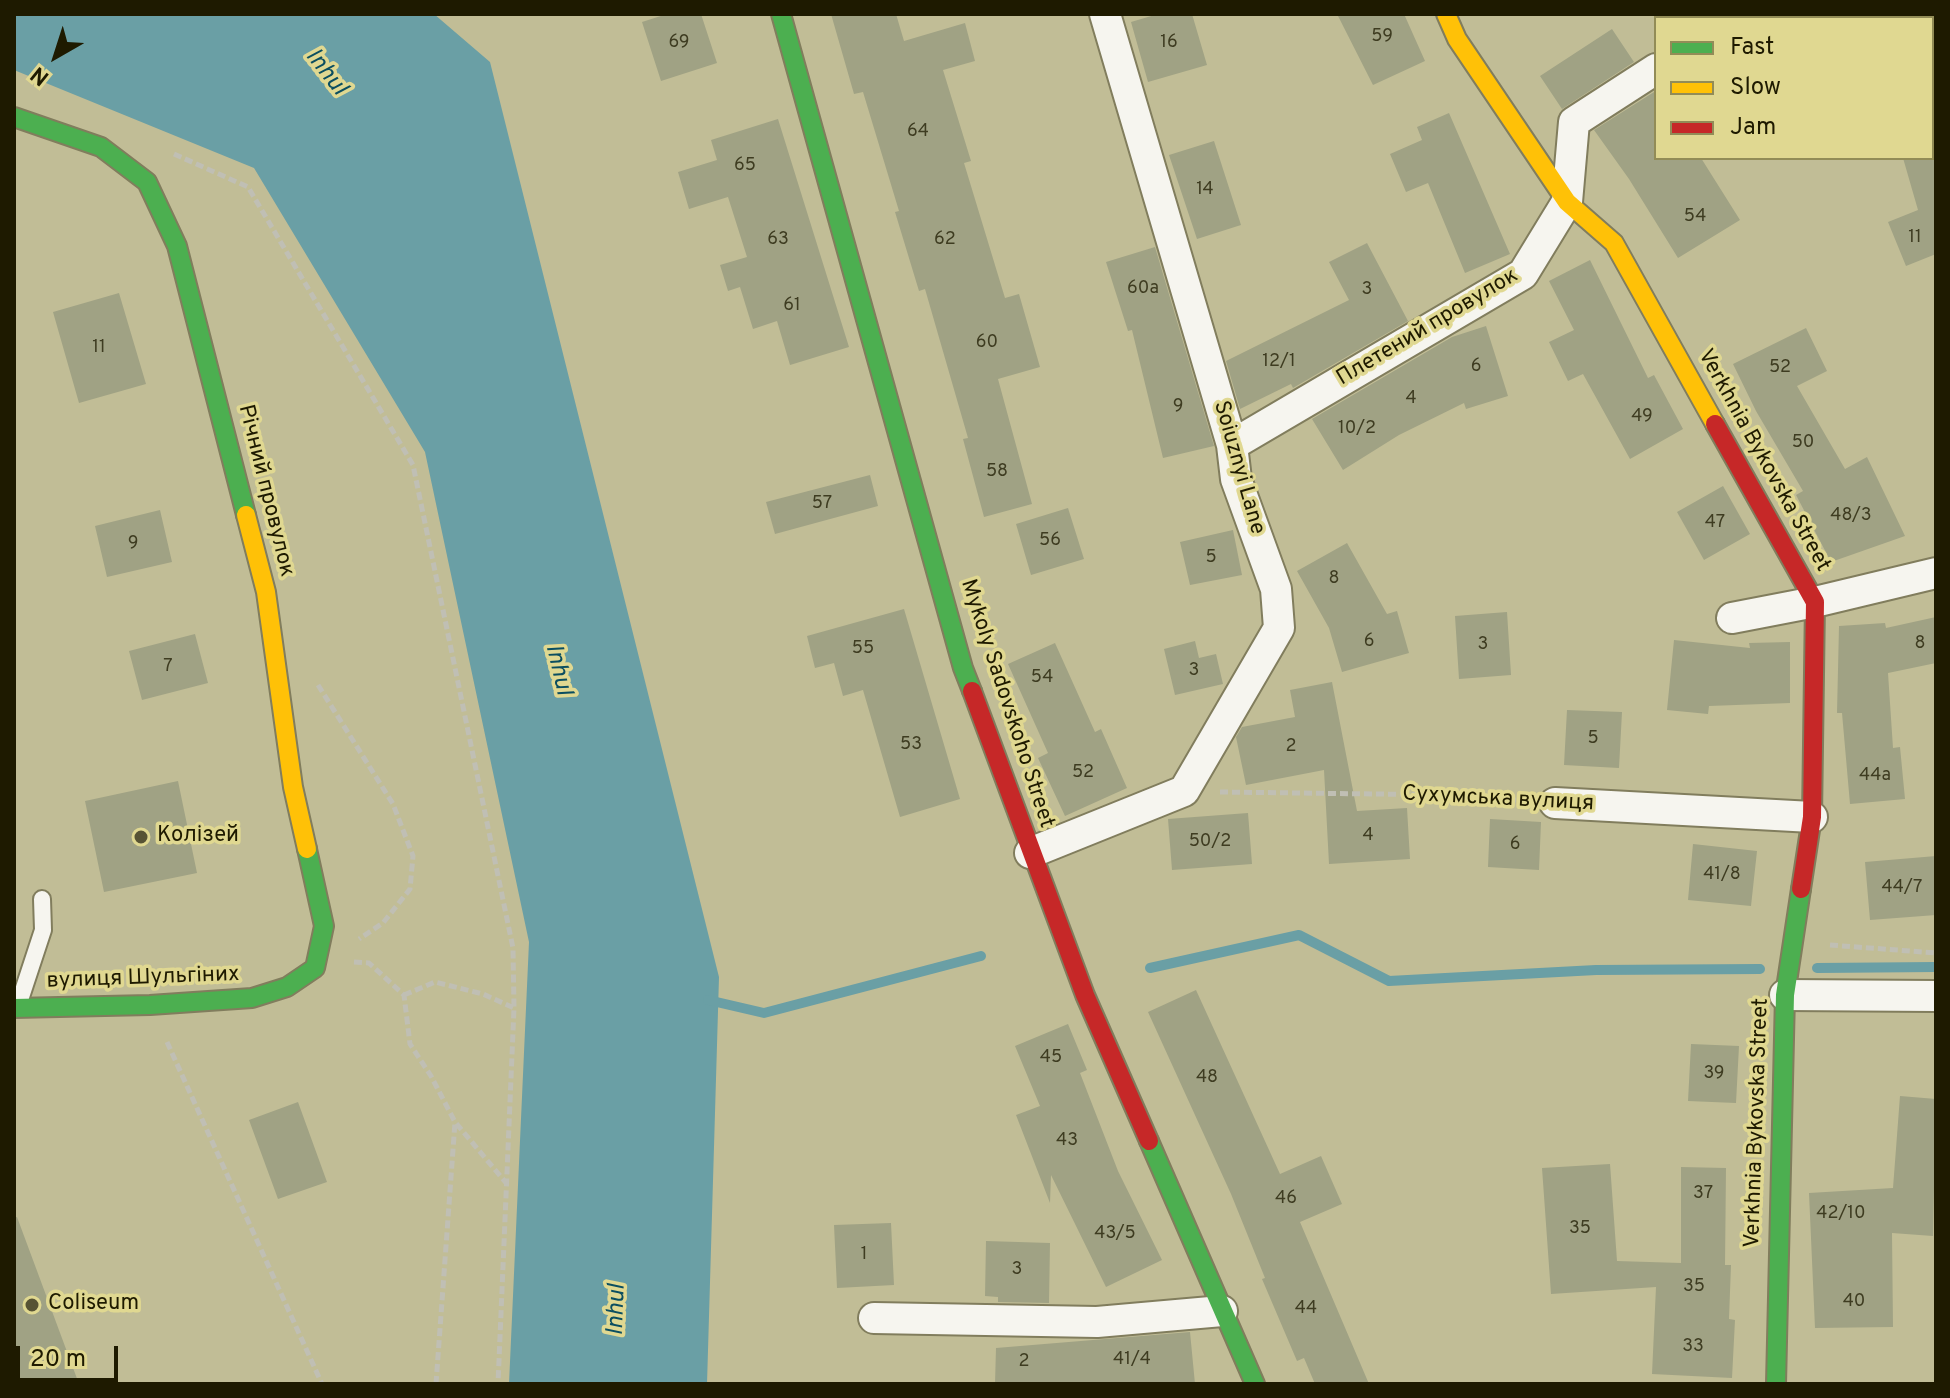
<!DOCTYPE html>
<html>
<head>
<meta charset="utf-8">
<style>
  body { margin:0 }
  #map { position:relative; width:1950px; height:1398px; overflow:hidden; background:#c1bd96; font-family:Overpass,sans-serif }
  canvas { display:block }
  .frame { position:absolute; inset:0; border:16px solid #1e1a00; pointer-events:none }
  .legend { position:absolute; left:1654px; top:16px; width:280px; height:144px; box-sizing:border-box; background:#e0d891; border:2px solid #928c57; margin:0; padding:10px 14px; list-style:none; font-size:24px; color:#1e1a00 }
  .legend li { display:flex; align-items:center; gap:16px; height:40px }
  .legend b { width:40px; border:2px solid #928c57 }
  .north { position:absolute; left:16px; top:16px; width:80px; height:80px; -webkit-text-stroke:6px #e0d891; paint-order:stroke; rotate:219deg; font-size:22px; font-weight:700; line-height:32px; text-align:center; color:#1e1a00 }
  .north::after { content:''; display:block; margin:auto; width:28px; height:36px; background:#1e1a00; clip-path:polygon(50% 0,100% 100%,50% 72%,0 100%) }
  .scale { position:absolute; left:16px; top:1346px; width:102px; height:36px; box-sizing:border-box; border:4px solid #1e1a00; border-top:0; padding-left:10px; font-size:24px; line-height:28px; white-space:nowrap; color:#1e1a00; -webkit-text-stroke:6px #e0d891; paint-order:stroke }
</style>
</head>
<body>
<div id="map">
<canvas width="1950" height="1398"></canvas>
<div class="frame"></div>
<ul class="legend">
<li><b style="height:10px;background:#4caf50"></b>Fast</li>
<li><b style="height:10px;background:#ffc107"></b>Slow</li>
<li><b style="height:10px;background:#c62828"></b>Jam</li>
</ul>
<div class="north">N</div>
<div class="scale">20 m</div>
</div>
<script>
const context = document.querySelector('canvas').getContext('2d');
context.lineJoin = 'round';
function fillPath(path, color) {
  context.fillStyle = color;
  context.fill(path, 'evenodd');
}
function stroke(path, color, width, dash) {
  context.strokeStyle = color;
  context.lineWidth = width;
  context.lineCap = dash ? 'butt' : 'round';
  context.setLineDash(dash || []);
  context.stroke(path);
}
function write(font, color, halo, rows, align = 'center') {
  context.font = font + ' Overpass,sans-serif';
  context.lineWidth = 7;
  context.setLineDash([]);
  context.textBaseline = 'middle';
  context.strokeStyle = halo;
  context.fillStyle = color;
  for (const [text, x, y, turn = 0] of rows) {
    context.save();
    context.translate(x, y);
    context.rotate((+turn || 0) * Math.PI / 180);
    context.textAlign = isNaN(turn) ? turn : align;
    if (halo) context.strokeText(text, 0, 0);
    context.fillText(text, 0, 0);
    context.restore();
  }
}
fillPath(new Path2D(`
  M14 14H434L490 62 719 977 707 1384H509L529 942 425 452 254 168 14 70Z`), '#6a9fa5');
stroke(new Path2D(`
  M1150 968 1299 935 1389 981 1596 970 1760 969
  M1817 968 1936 967
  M708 1000 764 1013 981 956`), '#6a9fa5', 10);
fillPath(new Path2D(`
  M667 14H701L717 63 661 81 642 22Z
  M831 14H896L904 41 965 23 975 61 943 70 971 161 964 163 1005 298 1019 294 1040 367 998 379 1032 504 984 517 963 439 968 438 925 289 919 291 895 212 899 211 863 92 854 94Z
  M1158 14H1192L1207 65 1148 82 1131 22Z
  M1337 14H1404L1425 61 1373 85Z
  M1612 29 1634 62 1562 109 1540 76Z
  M1654 92 1656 158H1701L1740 220 1678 258 1629 179 1594 130Z
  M1449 113 1510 254 1465 273 1428 183 1406 192 1390 154 1422 140 1417 127Z
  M778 119 849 347 790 365 777 321 753 329 740 287 728 291 720 265 747 257 728 197 689 209 678 172 717 160 711 140Z
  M1214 141 1241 225 1197 239 1169 155Z
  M1903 158H1936V254L1906 266 1888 222 1918 210Z
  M1367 243 1408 321 1293 388 1291 384 1240 409 1226 361 1349 300 1329 262Z
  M1155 247 1214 446 1163 458 1132 330 1128 331 1106 262Z
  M1590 260 1648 378 1654 375 1683 429 1630 459 1583 374 1568 381 1549 342 1574 330 1549 281Z
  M119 293 146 384 79 403 53 312Z
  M1486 326 1508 396 1466 409 1464 403 1399 435 1343 470 1312 419 1452 337Z
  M1806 328 1827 371 1797 386 1845 469 1867 457 1905 536 1831 562 1796 495 1803 491 1756 411 1733 364Z
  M870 475 878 506 775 534 766 502Z
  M1723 486 1750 534 1704 560 1677 512Z
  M1068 508 1084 559 1031 575 1016 524Z
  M160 510 172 562 107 577 95 526Z
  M1233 530 1242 575 1190 585 1180 542Z
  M1347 543 1387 614 1397 611 1409 653 1342 672 1329 628 1297 571Z
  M904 609 960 799 900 817 863 690 843 696 834 663 815 668 807 636Z
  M1507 612 1511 675 1459 679 1455 616Z
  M1936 617V663L1888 673 1893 748 1900 747 1905 799 1850 804 1842 713H1837L1839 626 1885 623 1886 628Z
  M195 634 208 683 142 700 129 651Z
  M1674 640 1750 648 1749 643 1790 642V703L1709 706 1708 714 1667 710Z
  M1195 641 1199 658 1216 654 1223 684 1175 695 1164 649Z
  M1055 643 1095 732 1101 729 1127 788 1065 816 1038 758 1048 753 1008 664Z
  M1332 682 1357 811 1407 808 1410 859 1329 864 1324 770 1246 785 1236 737 1242 727 1295 717 1290 690Z
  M1567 710 1622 712 1619 768 1564 765Z
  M178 781 197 873 104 892 85 801Z
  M1248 813 1252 864 1172 870 1168 819Z
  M1490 819 1541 822 1539 870 1488 867Z
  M1693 844 1757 851 1751 906 1688 900Z
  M1936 856V915L1870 920 1865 862Z
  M1196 990 1280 1174 1321 1156 1342 1204 1300 1222 1369 1384H1315L1304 1358 1297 1361 1262 1279 1265 1278 1231 1194 1148 1012Z
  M1068 1024 1087 1070 1080 1073 1118 1171 1162 1260 1106 1287 1051 1175 1050 1203 1016 1115 1040 1106 1015 1046Z
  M1691 1044 1739 1046 1736 1103 1688 1101Z
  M1900 1096 1936 1099 1933 1236 1892 1233 1893 1327 1815 1328 1809 1193 1893 1188Z
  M298 1102 327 1182 278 1199 249 1120Z
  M1610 1164 1617 1261 1681 1263V1167L1726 1168 1725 1265H1731L1729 1319 1735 1320 1732 1378 1652 1374 1656 1287 1551 1294 1542 1168Z
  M17 1217 79 1384H14V1218Z
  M891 1223 894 1285 837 1288 834 1225Z
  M986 1241 1050 1243 1049 1303 998 1302V1297L985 1296Z
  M1190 1332 1195 1384H995L996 1348Z`), '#a0a284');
const lane = new Path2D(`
  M18 1006 43 930 42 899`);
const street = new Path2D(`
  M1933 14 1936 22
  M1734 18 1740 14
  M1232 445 1523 274 1567 202 1574 122 1656 69
  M1732 618 1815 602 1936 573
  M1555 803 1812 817
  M1030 853 1184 791 1279 628 1276 589 1236 479 1232 445 1105 14
  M1785 995 1936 996
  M874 1318 1097 1322 1222 1311`);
const fast = new Path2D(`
  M781 14 963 668 972 691
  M14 117 101 147 147 182 177 246 246 515
  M14 1008 150 1005 252 998 287 987 315 968 324 926 307 849
  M1149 1141 1255 1384
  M1776 1384 1785 995 1801 889`);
const slow = new Path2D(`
  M1446 14 1457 39 1567 202 1614 243 1715 424
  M246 515 266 592 293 787 307 849`);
const jam = new Path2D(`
  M1715 424 1815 602 1812 817 1801 889
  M972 691 1085 995 1149 1141`);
stroke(lane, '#817d5d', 20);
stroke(street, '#817d5d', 34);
stroke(fast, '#817d5d', 22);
stroke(slow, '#817d5d', 22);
stroke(jam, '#817d5d', 22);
stroke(new Path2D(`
  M174 154 248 187 413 465 513 948 514 1008 498 1384
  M318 685 393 804 413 856 410 889 383 923 359 939
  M1220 792 1455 795 1526 801
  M1830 945 1936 953
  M354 962 369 963 404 995 410 1044 431 1076 455 1122 507 1184
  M404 995 435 982 483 994 514 1008
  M167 1042 322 1384
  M436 1384 455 1122`), '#c0bfb4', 5, [8, 4]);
stroke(lane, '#f6f5ef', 16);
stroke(street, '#f6f5ef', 30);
stroke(fast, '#4caf50', 18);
stroke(slow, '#ffc107', 18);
stroke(jam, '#c62828', 18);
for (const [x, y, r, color] of [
  [141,837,8,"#575334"],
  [32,1305,8,"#575334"]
]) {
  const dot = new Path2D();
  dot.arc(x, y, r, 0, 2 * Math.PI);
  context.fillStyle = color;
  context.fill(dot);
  stroke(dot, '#e0d891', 3);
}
write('18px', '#3e3c21', null, [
  ["59",1382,37],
  ["69",679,43],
  ["16",1169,43],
  ["64",918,132],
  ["65",745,166],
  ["14",1205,190],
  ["54",1695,217],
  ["11",1915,238],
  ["63",778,240],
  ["62",945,240],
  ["60а",1143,289],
  ["3",1367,290],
  ["61",792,306],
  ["60",987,343],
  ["11",99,348],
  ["12/1",1279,362],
  ["6",1476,367],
  ["52",1780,368],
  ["4",1411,399],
  ["9",1178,407],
  ["49",1642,417],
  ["10/2",1357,429],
  ["50",1803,443],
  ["58",997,472],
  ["57",822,504],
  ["48/3",1851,516],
  ["47",1715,523],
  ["56",1050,541],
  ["9",133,544],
  ["5",1211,558],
  ["8",1334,579],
  ["6",1369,642],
  ["8",1920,644],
  ["3",1483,645],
  ["55",863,649],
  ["7",168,667],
  ["3",1194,671],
  ["54",1042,678],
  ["5",1593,739],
  ["53",911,745],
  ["2",1291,747],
  ["52",1083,773],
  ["44а",1875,776],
  ["4",1368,836],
  ["50/2",1210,842],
  ["6",1515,845],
  ["41/8",1722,875],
  ["44/7",1902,888],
  ["45",1051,1058],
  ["39",1714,1074],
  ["48",1207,1078],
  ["43",1067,1141],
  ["37",1703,1194],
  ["46",1286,1199],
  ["42/10",1841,1214],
  ["35",1580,1229],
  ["43/5",1115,1234],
  ["1",864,1255],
  ["3",1017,1270],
  ["35",1694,1287],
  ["40",1854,1302],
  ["44",1306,1309],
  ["33",1693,1347],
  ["41/4",1132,1360],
  ["2",1024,1362]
]);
write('22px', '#1e1a00', '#e0d891', [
  ["Плетений провулок",1428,328,-31],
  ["Verkhnia Bykovska Street",1763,461,61],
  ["Soiuznyi Lane",1238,468,74],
  ["Річний провулок",265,491,76],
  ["Mykoly Sadovskoho Street",1006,704,72],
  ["Сухумська вулиця",1498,800,3],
  ["вулиця Шульгіних",143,979,-2],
  ["Verkhnia Bykovska Street",1758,1123,-88]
]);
write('22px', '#1e1a00', '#e0d891', [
  ["Колізей",157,837],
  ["Coliseum",48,1305]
], 'left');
write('italic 24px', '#0b4e60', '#e0d891', [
  ["Inhul",325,73,52],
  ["Inhul",557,670,77],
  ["Inhul",618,1310,-88]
]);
</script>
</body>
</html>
